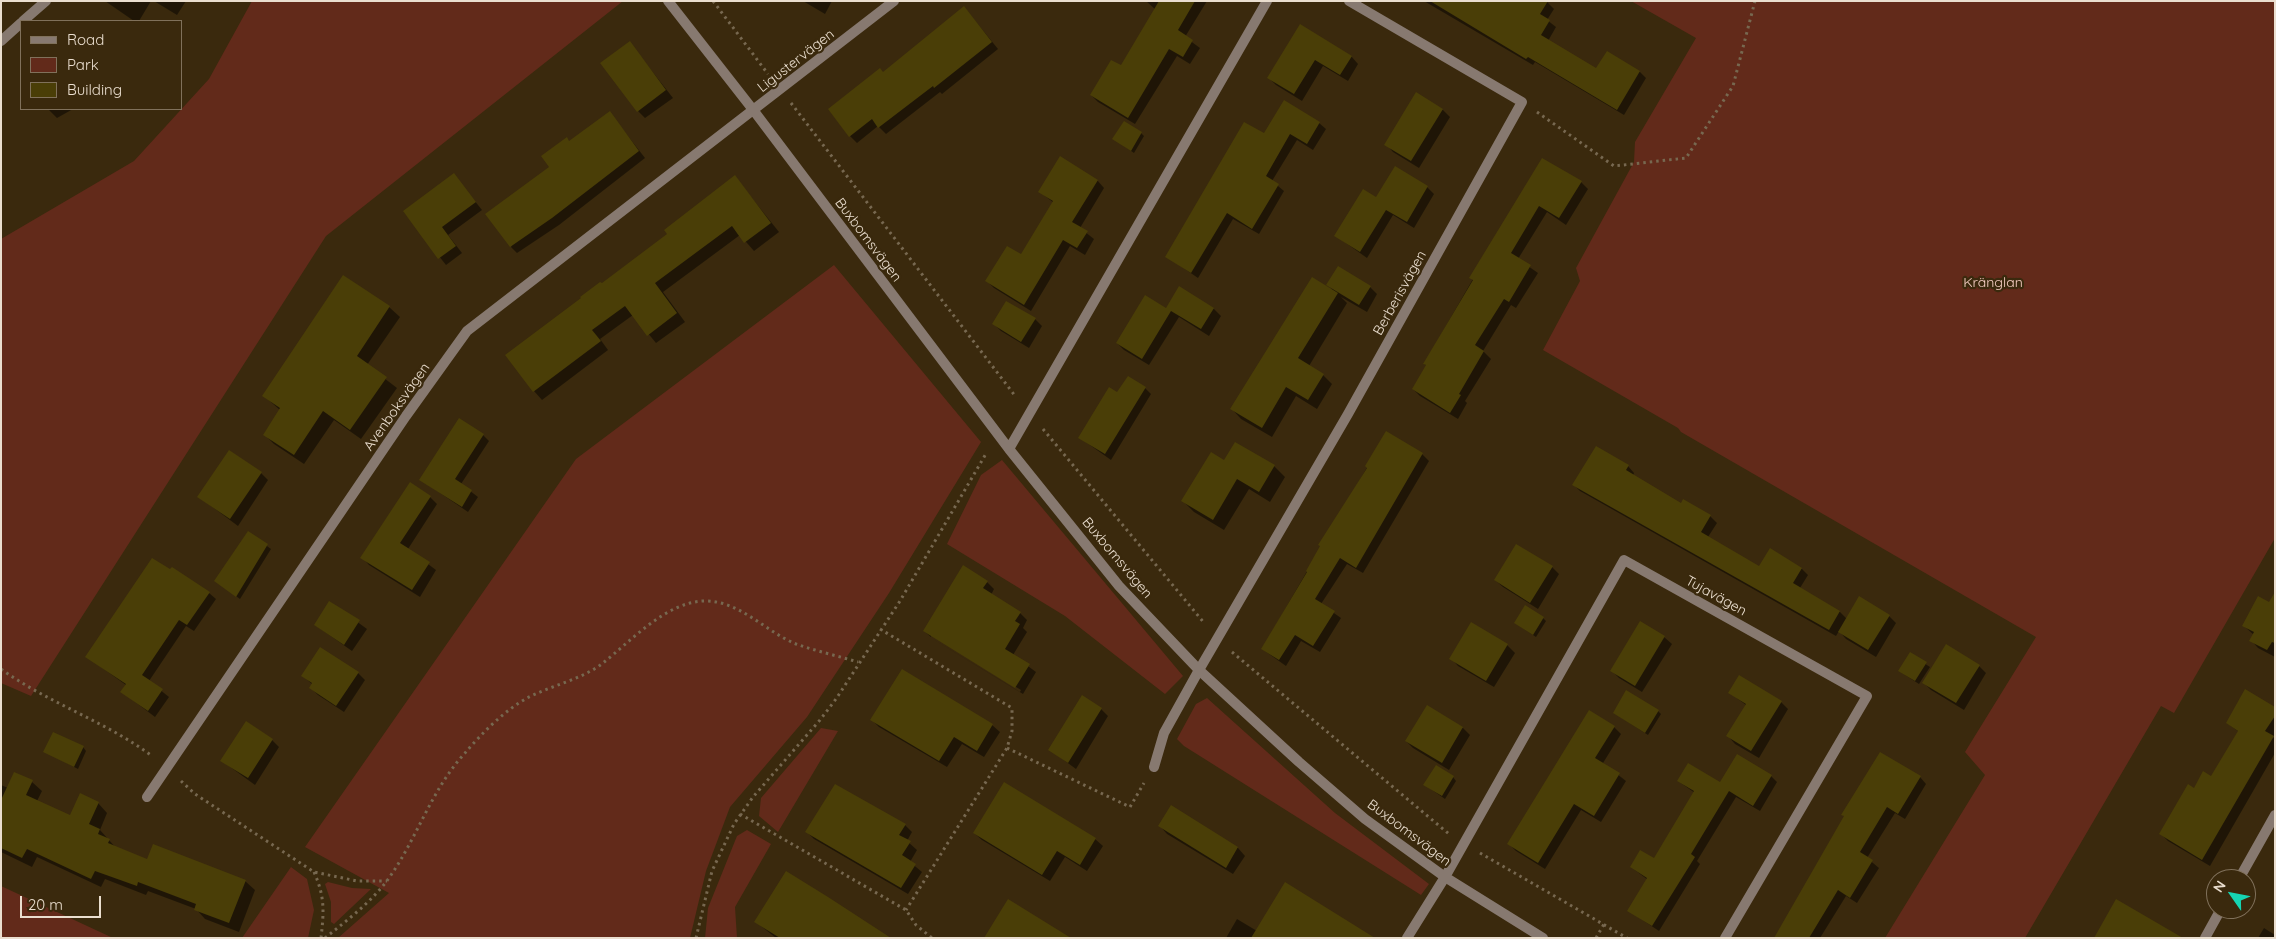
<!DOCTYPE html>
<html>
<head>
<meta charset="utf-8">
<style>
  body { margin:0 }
  #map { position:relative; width:2276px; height:939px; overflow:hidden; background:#3a290d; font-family:Quicksand,sans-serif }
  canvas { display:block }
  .frame { position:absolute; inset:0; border:2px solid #eadecf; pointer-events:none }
  .legend { position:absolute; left:20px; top:20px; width:162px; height:90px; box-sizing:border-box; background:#3a290d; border:1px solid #80715b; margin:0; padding:6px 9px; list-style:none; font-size:15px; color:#eadecf }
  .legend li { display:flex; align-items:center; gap:10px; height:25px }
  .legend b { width:25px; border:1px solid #80715b }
  .north { position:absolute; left:2206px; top:869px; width:50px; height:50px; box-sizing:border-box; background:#3a290d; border:1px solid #80715b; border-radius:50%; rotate:303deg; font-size:14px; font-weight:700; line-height:20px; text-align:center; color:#eadecf }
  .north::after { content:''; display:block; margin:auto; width:18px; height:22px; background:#16d5b3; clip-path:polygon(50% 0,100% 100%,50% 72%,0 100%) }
  .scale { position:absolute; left:20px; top:896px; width:81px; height:22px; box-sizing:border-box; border:2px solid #eadecf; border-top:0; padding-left:6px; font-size:15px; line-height:18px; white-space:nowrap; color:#eadecf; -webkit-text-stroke:4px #3a290d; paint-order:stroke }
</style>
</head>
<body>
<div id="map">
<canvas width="2276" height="939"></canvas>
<div class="frame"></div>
<ul class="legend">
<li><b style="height:6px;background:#877970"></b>Road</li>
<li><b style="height:14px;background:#622a1a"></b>Park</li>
<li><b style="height:14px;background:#4a3e07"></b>Building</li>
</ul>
<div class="north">N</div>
<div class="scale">20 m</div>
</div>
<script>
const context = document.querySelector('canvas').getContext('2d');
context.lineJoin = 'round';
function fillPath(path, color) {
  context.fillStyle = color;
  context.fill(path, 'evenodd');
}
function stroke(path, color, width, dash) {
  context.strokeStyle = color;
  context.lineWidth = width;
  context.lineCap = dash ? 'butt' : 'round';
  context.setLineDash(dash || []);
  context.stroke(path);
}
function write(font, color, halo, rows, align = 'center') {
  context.font = font + ' Quicksand,sans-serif';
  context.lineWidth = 4.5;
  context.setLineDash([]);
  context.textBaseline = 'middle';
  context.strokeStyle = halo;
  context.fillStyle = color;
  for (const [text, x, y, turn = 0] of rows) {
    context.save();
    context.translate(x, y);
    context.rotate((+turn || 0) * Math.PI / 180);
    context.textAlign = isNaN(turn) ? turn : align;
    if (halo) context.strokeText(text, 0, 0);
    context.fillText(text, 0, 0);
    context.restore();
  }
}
fillPath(new Path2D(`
  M252 1H623L326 236 31 696 1 683V239L134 161 209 79Z
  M1631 1H2275V538L2174 713 2161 706 2025 938H1885L1985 775 1965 752 2036 637 1681 432 1678 428 1543 350 1580 281 1576 268 1634 162 1635 142 1696 38Z
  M834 265 981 442 889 593 807 717 730 807 706 871 690 938H338L389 893 305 847 576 459Z
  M1002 460 1183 676 1165 694 1065 616 947 544 981 475Z
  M1207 698 1335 813 1429 884 1421 895 1184 746 1177 739 1196 704Z
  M821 728 838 731 778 832 759 816 761 798Z
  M747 830 771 844 735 907 737 938H705L708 908 737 836Z
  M291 867 307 879 314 910 308 938H242Z
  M328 882 352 888 371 889 334 924 331 922V902L325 884Z
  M1 886 113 938H1Z`), '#622a1a');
fillPath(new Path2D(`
  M105 1H151L139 21H134Z
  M154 1H186L177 15Z
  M803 1H832L825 14Z
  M1146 1H1207L1185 37 1200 48 1190 64 1177 56 1135 124 1098 102 1091 95 1121 67 1156 10Z
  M1424 1H1546L1554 9 1547 20 1556 27 1548 41 1597 70 1607 53 1640 72 1646 78 1624 115 1535 62 1533 65Z
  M964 7 998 49 942 94 940 92 886 134 878 126 857 143 850 136Z
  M1300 26 1351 56 1358 64 1348 81 1323 66 1302 101 1276 85 1269 78Z
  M630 43 673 98 645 118 638 111Z
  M1416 94 1443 110 1450 117 1419 168 1393 152 1386 144Z
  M48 109H73L57 118Z
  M610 113 645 158 559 225 517 253 511 247 551 168 570 142Z
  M1319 123 1326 129 1313 150 1297 140 1272 181 1284 191 1259 234 1233 219 1198 278 1166 256 1264 135Z
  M1141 133 1144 136 1134 153 1114 139Z
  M1542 159 1581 182 1588 189 1566 225 1547 212 1518 259 1538 273 1516 308 1511 305 1483 351 1491 359 1465 401 1467 403 1458 419 1420 396 1413 389 1427 366 1424 364Z
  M1395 167 1427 187 1434 194 1414 228 1393 215 1367 258 1336 236 1376 199Z
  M454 175 482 210 448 235 462 253 446 265 404 212Z
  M735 177 779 232 754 251 740 235 663 292 685 322 656 343 633 315 600 339 608 350 542 400 534 391 602 285 669 235Z
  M1097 180 1104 188 1080 228 1094 239 1085 255 1070 246 1031 311 994 288 987 281 1021 256 1054 203 1040 192Z
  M344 276 389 307 400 317 367 365 397 388 361 439 334 420 304 464 274 444 264 434 280 410 264 396Z
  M1328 285 1370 287 1377 294 1367 312 1341 297 1347 303 1309 366 1323 375 1332 384 1317 409 1296 396 1272 437 1241 419 1232 409 1332 289Z
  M1179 288 1214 309 1221 316 1209 336 1179 317 1149 365 1124 350 1117 343 1166 309Z
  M1035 319 1042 326 1029 348 1001 331 994 324Z
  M1145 388 1151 394 1111 460 1080 438 1118 394Z
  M1387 433 1422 454 1429 461 1363 573 1347 564 1321 604 1341 618 1320 652 1301 641 1286 666 1262 649Z
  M483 435 489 441 461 484 478 497 468 512 421 480Z
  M1225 462 1274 466 1285 477 1270 502 1249 489 1224 530 1194 512 1183 501Z
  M1628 466 1634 473 1633 476 1681 505 1684 501 1710 516 1717 523 1708 537 1759 568 1770 550 1802 569 1808 575 1800 588 1840 612 1847 619 1889 616 1896 623 1876 657 1846 639 1839 631 1836 636 1580 491 1574 485Z
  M261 473 268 480 238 526 199 497Z
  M430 497 437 504 408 549 436 570 420 597 369 565 362 557Z
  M248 532 271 549 240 599 215 581Z
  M1552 567 1559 574 1538 609 1503 587 1495 580Z
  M987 582 994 589 991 595 1020 613 1027 620 1023 628 1027 632 1013 655 1036 672 1023 694 931 638 1020 692 1021 690 931 635V637L924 631Z
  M209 593 216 599 194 631 186 626 149 681 169 697 155 717 122 692 126 685 87 657Z
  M330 602 367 629 352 651 315 625Z
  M2275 606V657L2258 648 2251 640 2254 635 2244 626Z
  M1543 618 1546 621 1536 637 1515 623Z
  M1472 624 1507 645 1515 653 1494 687 1458 666 1451 658Z
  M1664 637 1672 644 1642 692 1619 678 1611 670Z
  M1910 654 1930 667 1919 684 1899 671Z
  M1979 666 1986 673 1964 710 1931 690 1924 683Z
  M358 673 365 680 344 712 318 695 311 688 313 685 303 676Z
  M1730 693 1781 702 1788 709 1759 758 1735 744 1728 736 1746 705Z
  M2275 708V734L2273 737 2275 739V753L2210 866 2168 841 2161 834 2194 789 2212 778 2239 732 2227 723Z
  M1101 709 1108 716 1076 769 1050 750Z
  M1658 711 1661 714 1648 735 1614 713Z
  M872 720 992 725 1000 732 984 757 962 744 947 767 879 727Z
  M1614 727 1621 734 1603 763 1626 781 1601 822 1581 810 1545 869 1516 851 1509 844Z
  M1463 728 1470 735 1449 770 1413 748 1406 741Z
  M272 740 279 747 255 785 222 761Z
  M83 747 86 751 78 769 45 752Z
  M15 773 32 782 42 791 37 801 71 817 98 803 107 813 100 830 117 849 148 861 245 881 255 890 239 932 205 919 196 909 148 891 146 895 105 879 101 887 37 857 32 867 1 852V785L8 788Z
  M1771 776 1777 782 1760 811 1736 797 1697 861 1700 864 1659 931 1629 911 1648 880 1631 867 1655 860 1695 793 1678 781 1720 784Z
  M1453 777 1456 781 1445 799 1425 785Z
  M1920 777 1926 784 1905 819 1895 813 1867 858 1879 868 1857 903 1846 896 1820 938H1776L1845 817Z
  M1171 807 1238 848 1245 856 1233 874 1167 834 1160 826Z
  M905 825 912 832 907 841 917 850 910 862 922 872 908 894 814 839 807 832Z
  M974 833 1095 839 1103 846 1087 871 1065 857 1050 881 982 840Z
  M1237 919 1257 931 1372 938H1226Z
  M756 922 883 938H776Z
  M2264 928 2275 935V938H2258Z`), '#0007');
fillPath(new Path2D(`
  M1159 1H1195L1178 30 1193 40 1183 57 1169 49 1128 118 1090 95 1111 60 1121 65Z
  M1430 1H1548L1540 14 1550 20 1541 35 1596 68 1607 51 1640 71 1617 110 1528 57 1526 59Z
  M964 6 992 42 934 88 933 86 878 128 872 119 849 137 828 109 880 68 883 72Z
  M1300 24 1352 56 1340 75 1315 60 1294 94 1267 78Z
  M630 41 666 90 637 112 600 63Z
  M1416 92 1443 109 1411 161 1384 145Z
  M1284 100 1320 122 1307 144 1290 134 1266 176 1279 184 1252 229 1227 213 1191 273 1165 257 1244 122 1264 133Z
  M610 111 639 151 552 218 510 247 485 214 549 167 541 156 567 137 569 141Z
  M1124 121 1142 132 1131 151 1112 139Z
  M1060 156 1098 180 1072 222 1088 231 1077 248 1063 240 1024 305 985 281 1007 246 1021 254 1053 201 1038 192Z
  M1542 158 1582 181 1559 218 1539 206 1511 253 1531 265 1509 302 1504 299 1475 345 1484 351 1459 394 1461 395 1450 413 1412 389 1426 365 1423 364 1473 280 1469 278Z
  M1395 166 1428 186 1407 222 1386 210 1360 252 1334 236 1363 189 1376 197Z
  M454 173 476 202 442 227 456 246 438 259 403 211Z
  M735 175 771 223 744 243 732 226 655 283 677 313 647 336 625 306 592 330 601 341 533 392 505 355 581 298 580 297 600 282 602 283 667 234 664 230Z
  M1338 266 1371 286 1359 305 1326 285Z
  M343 275 390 306 357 356 387 377 350 430 323 411 294 455 263 435 280 408 262 396Z
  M1312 277 1338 293 1298 358 1324 374 1308 400 1286 387 1262 428 1230 409Z
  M1179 286 1214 308 1201 329 1171 311 1142 359 1116 343 1145 295 1166 308Z
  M1006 301 1036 318 1021 342 992 324Z
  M1128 376 1146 387 1105 454 1078 438 1109 387 1117 392Z
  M459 418 484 434 455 479 472 490 462 507 419 480Z
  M1386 431 1423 453 1356 568 1340 558 1315 599 1335 611 1313 646 1295 635 1279 660 1261 649 1307 572 1306 571 1320 546 1318 545 1367 468 1365 466Z
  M1235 442 1275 465 1259 492 1237 479 1213 520 1181 501 1211 452 1224 460Z
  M1596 446 1629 465 1626 470 1681 503 1683 499 1711 515 1701 532 1759 566 1770 548 1802 568 1793 583 1840 611 1829 630 1572 485Z
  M229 450 262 472 230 519 197 497Z
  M410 482 431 496 400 543 430 562 412 590 360 558Z
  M248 531 268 544 236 597 214 581Z
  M1516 544 1553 566 1530 603 1494 580Z
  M152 558 170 569 172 567 210 592 187 625 179 620 142 675 163 689 148 711 120 692 126 684 85 657Z
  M963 565 988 581 983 588 1021 612 1015 621 1020 624 1005 649 1030 664 1015 688 923 631Z
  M2275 592V643L2272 642 2267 650 2249 641 2254 632 2242 626 2258 596 2269 602Z
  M1859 596 1890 615 1868 650 1838 632Z
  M329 601 360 620 344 645 314 625Z
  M1525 605 1544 617 1533 635 1514 623Z
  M1640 621 1665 636 1635 686 1610 671Z
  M1471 622 1508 644 1486 681 1449 659Z
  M1946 644 1980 665 1956 703 1922 683Z
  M320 647 359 672 336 706 309 688 312 683 301 676Z
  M1910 652 1927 662 1915 681 1898 671Z
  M902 669 993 724 977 751 954 737 939 761 870 720Z
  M1739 675 1782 701 1751 751 1726 736 1746 704 1728 693Z
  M2245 689 2275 707V716L2265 731 2274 736 2202 860 2159 834 2188 784 2194 788 2203 771 2211 776 2238 731 2226 723Z
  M1626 690 1659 710 1645 733 1613 713Z
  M1082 695 1102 708 1068 763 1048 750Z
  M1427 705 1463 727 1442 763 1405 741Z
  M1589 710 1615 726 1595 758 1620 773 1594 816 1574 804 1538 863 1507 844Z
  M246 721 273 739 248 778 220 761Z
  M53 732 84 746 74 767 43 752Z
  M1880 752 1921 776 1898 814 1887 807 1860 852 1873 860 1850 898 1838 890 1809 938H1774L1844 816 1841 815Z
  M1737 754 1772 775 1753 806 1729 791 1691 854 1695 857 1652 926 1627 911 1647 878 1630 867 1640 850 1654 858 1694 791 1677 781 1688 763 1720 782Z
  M1436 765 1454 776 1442 796 1423 785Z
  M14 772 33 780 26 795 70 815 80 793 99 802 89 824 100 829 98 834 110 839 108 843 147 859 153 844 246 880 229 923 194 910 196 904 138 882 137 886 95 871 91 879 27 849 22 858 1 848V800Z
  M1004 782 1096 838 1080 865 1057 851 1042 875 973 833Z
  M835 784 906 824 899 835 911 841 902 855 916 864 901 888 805 832Z
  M1171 805 1238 847 1226 868 1158 826Z
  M786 871 828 897 891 938H780L754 922Z
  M1285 882 1375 938H1251Z
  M1008 899 1071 938H984Z
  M2116 899 2183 938H2094Z`), '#4a3e07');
stroke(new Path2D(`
  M713 1 768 74
  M791 103 1016 397
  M1537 112 1614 166 1686 158 1733 86 1755 1
  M1043 429 1205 624
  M880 629 1012 708V731L1007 748 906 910
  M1232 652 1449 834
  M1 669C48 703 105 721 152 756
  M1007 748 1130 807 1144 783
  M181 781 195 794 314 872 357 881H387
  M740 814 906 910 916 925 932 938
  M1480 853 1627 938
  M314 872C325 897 324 911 321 938
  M325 938C346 921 369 904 386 882 416 842 430 791 465 753 482 733 504 711 527 698 552 685 581 680 603 663 631 641 666 602 704 601 739 600 766 632 796 644 816 651 838 656 858 662
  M696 938 712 871 734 824 753 797 820 720 836 699 900 601 987 452
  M1596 938 1604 924`), '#776850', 3, [2.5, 4]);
stroke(new Path2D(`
  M1154 767 1164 733 1199 670
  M1407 938 1445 877`), '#877970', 10);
stroke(new Path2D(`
  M668 1 754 111 1009 449 1119 586 1199 670 1299 762 1365 819 1445 877 1543 938
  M23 21 46 1
  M1 41 21 23
  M1009 449 1267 1
  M1199 670 1348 414 1522 102 1349 1
  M147 797 406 416 467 331 894 1
  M1445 877 1624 560 1867 696 1725 938
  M2239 879 2275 815
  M2205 938 2221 909`), '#877970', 10);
write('14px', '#eadecf', '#3a290d', [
  ["Ligustervägen",796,61,-38],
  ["Buxbomsvägen",868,240,53],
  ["Berberisvägen",1400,293,-61],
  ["Avenboksvägen",397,407,-55],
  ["Buxbomsvägen",1117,558,50],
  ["Tujavägen",1716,596,29],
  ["Buxbomsvägen",1409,833,37]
]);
write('14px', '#f4cdc2', '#3a290d', [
  ["Kränglan",1993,283]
]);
</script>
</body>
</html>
